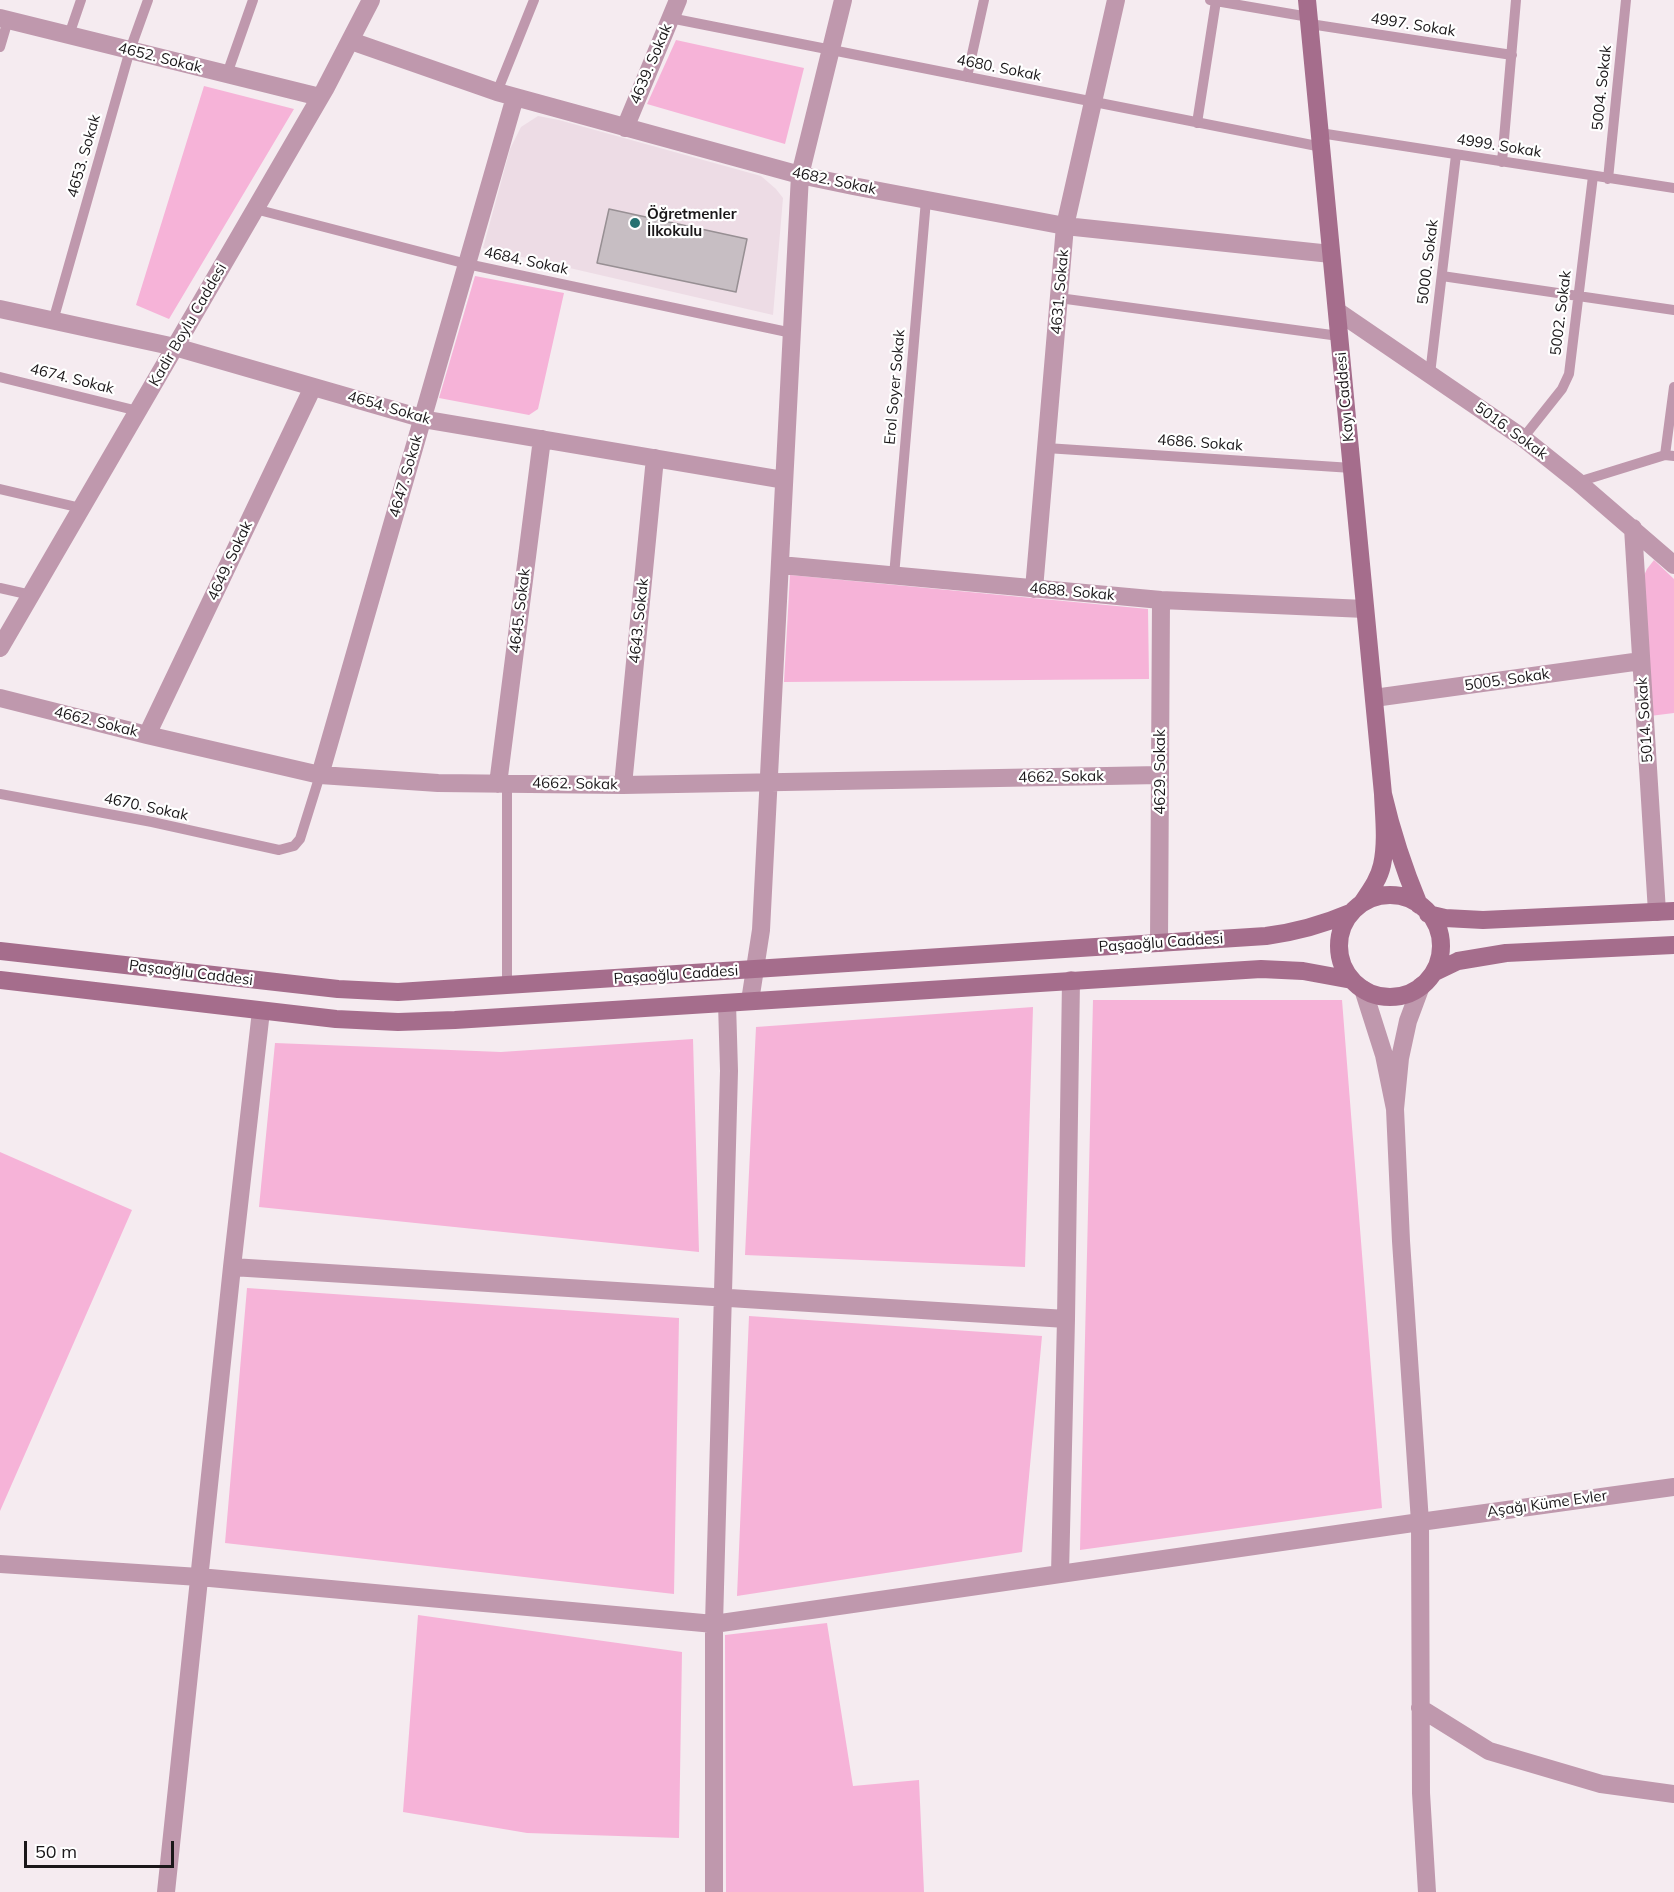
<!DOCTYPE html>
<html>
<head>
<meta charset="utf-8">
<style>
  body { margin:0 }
  #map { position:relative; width:1674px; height:1892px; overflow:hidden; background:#f5ebf0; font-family:Mulish,sans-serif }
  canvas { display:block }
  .scale { position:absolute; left:24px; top:1841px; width:150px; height:27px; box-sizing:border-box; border:3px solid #1a1719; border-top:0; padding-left:8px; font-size:18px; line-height:21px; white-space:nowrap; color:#1a1719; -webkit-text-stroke:4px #fff; paint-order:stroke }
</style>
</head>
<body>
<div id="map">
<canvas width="1674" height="1892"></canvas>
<div class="scale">50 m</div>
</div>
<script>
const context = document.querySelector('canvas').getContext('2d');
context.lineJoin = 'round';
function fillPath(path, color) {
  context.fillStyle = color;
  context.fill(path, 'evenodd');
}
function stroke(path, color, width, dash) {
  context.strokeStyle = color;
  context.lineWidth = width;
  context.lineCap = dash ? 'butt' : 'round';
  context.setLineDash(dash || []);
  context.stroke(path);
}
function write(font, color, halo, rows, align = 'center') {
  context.font = font + ' Mulish,sans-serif';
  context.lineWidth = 4.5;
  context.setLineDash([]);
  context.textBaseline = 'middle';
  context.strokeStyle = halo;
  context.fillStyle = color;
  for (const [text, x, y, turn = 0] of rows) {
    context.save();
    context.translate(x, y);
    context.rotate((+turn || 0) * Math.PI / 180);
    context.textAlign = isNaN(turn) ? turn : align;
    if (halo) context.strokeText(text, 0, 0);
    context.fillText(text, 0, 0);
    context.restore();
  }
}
fillPath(new Path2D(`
  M538 116 559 120 761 176 776 189 783 198 773 315 483 248 510 149 521 127Z`), '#eddce5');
fillPath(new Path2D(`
  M676 40 804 68 785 144 647 104Z
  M204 86 294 109 169 319 136 305Z
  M475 276 564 293 538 409 529 415 439 398Z
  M1654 560 1674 579V713L1650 716 1639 586 1647 569Z
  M790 575 1148 609 1149 679 784 682Z
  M1093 1000H1342L1382 1508 1080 1550Z
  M1033 1007 1025 1267 745 1255 756 1027Z
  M693 1039 699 1252 259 1207 275 1043 501 1052Z
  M0 1152 132 1210 0 1511Z
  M247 1288 679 1318 674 1594 225 1543Z
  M749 1316 1042 1336 1022 1552 737 1596Z
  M418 1615 682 1652 679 1838 527 1833 403 1812Z
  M827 1623 853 1786 919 1780 924 1892H726L725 1635Z`), '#f6b3d8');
const building = new Path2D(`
  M609 209 747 239 736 292 597 263Z`);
fillPath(building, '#c7bec3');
stroke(building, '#978f93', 1.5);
stroke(new Path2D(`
  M1210 0 1309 17
  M670 18 1322 147
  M1310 24 1512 55
  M69 35 81 0
  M0 47 8 20
  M227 74 253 0
  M967 77 984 0
  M497 92 534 0
  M1197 123 1216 1
  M1320 133 1674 188
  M1502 162 1516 0
  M1608 179 1626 0
  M255 209 467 264 792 333
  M1442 276 1674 310
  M1059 298 1339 336
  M53 321 130 50 148 0
  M1430 374 1456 155
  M0 377 138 411
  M1523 438 1562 389 1569 374 1593 176
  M1046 448 1352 468
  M1665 455 1674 387
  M1578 482 1665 455 1674 456
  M0 489 81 508
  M894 576 926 200
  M0 588 31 595
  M0 794 152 822 279 850 294 846 300 839 320 775
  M507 986V784`), '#bf98ad', 10);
stroke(new Path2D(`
  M0 18 320 97
  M351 41 497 92 800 175 853 186 1065 226 1331 254
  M625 128 678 0
  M0 309 175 347 428 420 784 480
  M1337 311 1523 438 1578 482 1674 565
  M1633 528 1657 912
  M780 565 1161 600 1365 609
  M1034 589 1065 226 1116 0
  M0 648 325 89 371 0
  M0 698 147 735 320 775 438 783 623 785 1160 775
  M1374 698 1641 661
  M147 735 313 387
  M320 775 515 97
  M498 784 542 439
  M623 785 655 458
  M1159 943 1161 600
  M1363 989 1384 1055 1395 1109 1400 1058 1408 1021 1421 986
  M750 1001 761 930 800 175 843 0
  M727 1003 729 1071 714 1624 1420 1522 1674 1487
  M1395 1109 1401 1241 1420 1522 1421 1793 1427 1892
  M232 1267 1066 1319
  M0 1564 199 1577 714 1624V1892
  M1060 1574 1066 1319 1071 980
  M1420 1708 1489 1751 1601 1784 1674 1794
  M166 1892 232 1267 261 1011`), '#bf98ad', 18);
stroke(new Path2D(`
  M1307 0 1383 794
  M1339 946a51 51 0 1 1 102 0a51 51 0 1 1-102 0Z
  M1362 903C1370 891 1379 879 1382 865 1387 842 1384 818 1383 794 1392 833 1404 869 1419 905
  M1428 914 1445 918 1483 920 1674 911
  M0 951 338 989 398 992 1266 936C1296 932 1322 925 1350 913
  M1433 973 1458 961 1506 953 1674 945
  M0 980 336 1019 398 1022 455 1020 1261 969 1303 971 1352 980`), '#a56d8c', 18);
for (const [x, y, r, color] of [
  [635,223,6,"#267171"]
]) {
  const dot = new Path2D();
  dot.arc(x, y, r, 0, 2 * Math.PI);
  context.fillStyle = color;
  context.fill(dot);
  stroke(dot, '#fff', 2);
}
write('15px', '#1a1719', '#fff', [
  ["4997. Sokak",1413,25,9],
  ["4652. Sokak",160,58,14],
  ["4639. Sokak",651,64,-67],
  ["4680. Sokak",999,68,11],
  ["5004. Sokak",1602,88,-84],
  ["4999. Sokak",1499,146,9],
  ["4653. Sokak",84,156,-74],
  ["4682. Sokak",834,181,12],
  ["4684. Sokak",526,261,12],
  ["5000. Sokak",1428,262,-83],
  ["4631. Sokak",1060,292,-85],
  ["5002. Sokak",1561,313,-83],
  ["Kadir Boylu Caddesi",188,325,-60],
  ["4674. Sokak",72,379,14],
  ["Erol Soyer Sokak",895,387,-85],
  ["Kayı Caddesi",1345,397,-95],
  ["4654. Sokak",389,408,16],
  ["5016. Sokak",1511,431,36],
  ["4686. Sokak",1200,443,4],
  ["4647. Sokak",406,476,-74],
  ["4649. Sokak",230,561,-65],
  ["4688. Sokak",1072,592,5],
  ["4645. Sokak",520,611,-83],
  ["4643. Sokak",639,621,-84],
  ["5005. Sokak",1507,680,-8],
  ["5014. Sokak",1645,720,-94],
  ["4662. Sokak",96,722,14],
  ["4629. Sokak",1160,772,-90],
  ["4662. Sokak",1061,777,-1],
  ["4662. Sokak",575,784,1],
  ["4670. Sokak",146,807,12],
  ["Paşaoğlu Caddesi",1161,943,-4],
  ["Paşaoğlu Caddesi",191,973,7],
  ["Paşaoğlu Caddesi",676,975,-4],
  ["Aşağı Küme Evler",1547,1504,-8]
]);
write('bold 15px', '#1a1719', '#fff', [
  ["Öğretmenler",647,214],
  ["İlkokulu",647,231]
], 'left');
</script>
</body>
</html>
